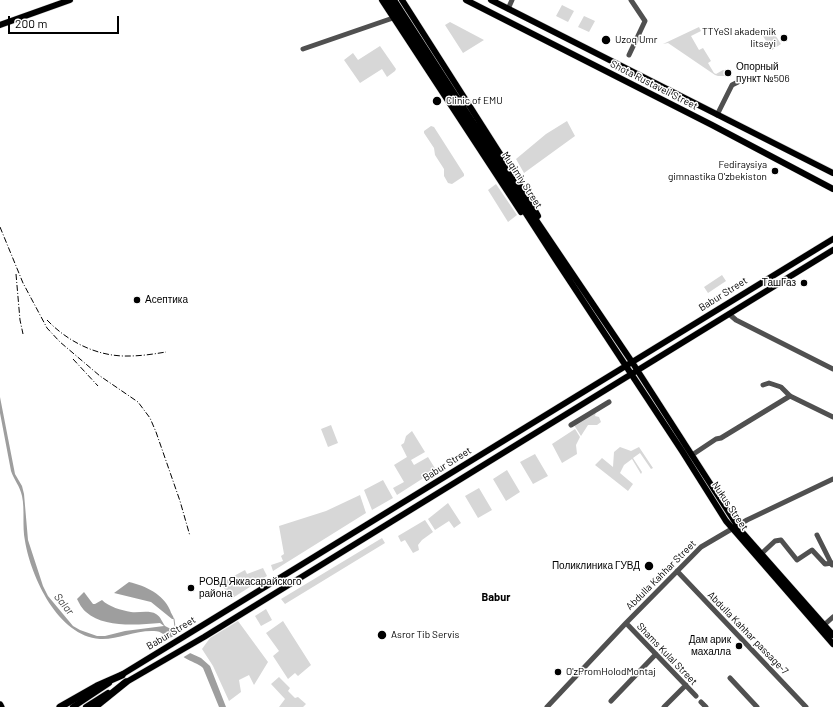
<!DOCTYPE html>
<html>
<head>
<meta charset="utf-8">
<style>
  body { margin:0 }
  #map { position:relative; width:833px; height:707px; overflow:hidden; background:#fff; font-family:Barlow,sans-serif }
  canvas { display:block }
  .scale { position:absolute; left:8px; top:16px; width:111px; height:18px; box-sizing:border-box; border:2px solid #000; border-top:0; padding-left:5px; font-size:12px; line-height:14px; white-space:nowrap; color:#000; -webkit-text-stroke:3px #fff; paint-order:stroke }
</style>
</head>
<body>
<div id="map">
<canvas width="833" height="707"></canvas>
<div class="scale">200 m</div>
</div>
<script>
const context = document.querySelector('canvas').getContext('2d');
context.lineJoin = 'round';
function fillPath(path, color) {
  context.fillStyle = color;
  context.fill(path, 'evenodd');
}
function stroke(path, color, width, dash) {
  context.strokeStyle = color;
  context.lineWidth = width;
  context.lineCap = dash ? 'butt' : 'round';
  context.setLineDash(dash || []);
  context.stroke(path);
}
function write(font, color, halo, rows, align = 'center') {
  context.font = font + ' Barlow,sans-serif';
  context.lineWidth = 3;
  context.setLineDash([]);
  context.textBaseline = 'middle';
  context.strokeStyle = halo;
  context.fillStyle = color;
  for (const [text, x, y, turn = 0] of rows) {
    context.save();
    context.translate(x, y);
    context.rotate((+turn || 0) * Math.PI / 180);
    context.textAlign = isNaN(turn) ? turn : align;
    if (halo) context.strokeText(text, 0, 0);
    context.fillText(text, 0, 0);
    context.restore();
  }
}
fillPath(new Path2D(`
  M562 5 574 11 568 22 556 16Z
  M584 16 595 21 589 32 578 27Z
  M450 22 484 40 463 53 445 25Z
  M699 27 701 31 691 36 699 50 703 48 711 61 708 63 714 73 716 74 723 70 727 72 726 76H718L715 75 668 43 663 44Z
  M770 27 781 44 772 50 761 33Z
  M380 46 396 69 395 71 387 77 382 69 360 83 344 60 353 53 358 60Z
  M567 121 575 136 524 173 516 159 546 134Z
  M431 126 434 127 464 174V176L452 184 448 183 444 176V169L435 155 434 148 424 133V131Z
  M496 184 517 215 508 222 488 190Z
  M722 275 726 281 708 293 704 287Z
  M596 412 595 416 599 417 601 422 597 425H588L581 436 574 425Z
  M331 425 338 443 328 447 321 429Z
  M575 429 580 437 576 445 577 454 562 463 552 444Z
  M412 431 425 452 411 460 414 465 428 457 436 470 397 495 393 488 404 482 394 465 407 457 401 445 404 443 406 436Z
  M620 447 631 451 639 447 653 468 651 469 640 453 633 458 642 472 641 474 632 459 624 465 620 473 633 484 628 491 595 465 602 458 613 467 614 452Z
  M535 454 548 476 533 484 520 462Z
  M507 470 520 492 506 501 493 479Z
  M383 480 393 498 372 510 364 490Z
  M479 488 492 510 478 518 465 496Z
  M360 495 366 513 273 571 271 565 283 561 281 556 284 554 279 526 326 511Z
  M448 503 461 523 454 528 449 521 435 530 428 519Z
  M425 520 433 532 422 540 418 545 419 550 413 553 405 540 401 542 398 536Z
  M382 538 385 543 285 604 281 599Z
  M263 568 267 576 231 599 221 583 245 570 247 574Z
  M266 609 272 620 261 626 255 616Z
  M238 621 268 662 254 685 249 675 239 680 241 692 229 701 213 666 202 649 210 638Z
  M283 621 311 665 298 676 295 673 288 679 273 656 279 651 266 633Z
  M279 677 290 688 288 691 295 698 298 697 306 704 303 707H279L285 699 271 684Z`), '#d7d7d7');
fillPath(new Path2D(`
  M0 397 15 474 22 486 24 494 28 540 43 586 48 596 73 626 80 630 97 636H105L125 631 164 626 160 623C137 625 104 628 86 612 82 609 79 603 77 599L84 592 93 604H95L102 600C109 607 121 610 131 612 139 613 149 610 156 614 161 617 162 622 165 626L171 629 190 653 201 658 210 666 226 707H219L203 668C198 663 191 662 185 658 174 651 169 631 154 631 136 630 117 640 100 639 58 636 31 577 25 541 22 526 25 510 22 496 20 486 14 480 11 471L0 413Z
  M129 582C146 586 163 594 170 610 171 614 173 615 174 619H172L151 602 114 593Z`), '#9e9e9e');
fillPath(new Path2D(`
  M178 633 192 652 182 658 167 640Z`), '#fff');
stroke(new Path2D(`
  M172 629 175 627 174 619`), '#9e9e9e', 1);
const major = new Path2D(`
  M382 0 521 212
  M388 0 556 260 682 451 726 521 833 644
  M394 0 532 214 632 362 733 519 742 532 833 635
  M402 0 527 196 538 216
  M466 0 712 125 833 189
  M491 0 833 173
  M0 25 70 0
  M118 677 833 239
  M123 684 204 637 833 250
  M73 707 109 683
  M86 707 108 693`);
const highway = new Path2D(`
  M0 705 1 707
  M60 707 97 686 122 675
  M95 707 126 682`);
stroke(major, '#dbdbdb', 7);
stroke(highway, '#dbdbdb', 8);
stroke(new Path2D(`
  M508 9 512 0
  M303 49 393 18
  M629 55 645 21 631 0
  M717 115 732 85 738 82
  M729 314 736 320 833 369
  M763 385 769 383 781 387 790 396 833 417
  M571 425 609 402
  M692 455 716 439 721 438 790 396
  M817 535 832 565
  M761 554 775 541 781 540 797 560 812 550 825 564 832 563
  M677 571 806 707
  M626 623 696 696
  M824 625 833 617
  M730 678 757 707
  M611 701 656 654
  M701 702 706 707
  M547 707 626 623 701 547 747 520 833 479
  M664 707 686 685`), '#505050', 5);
stroke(major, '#000', 6);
stroke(highway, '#000', 7);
stroke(new Path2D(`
  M0 227 23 283 47 328 60 342 100 376 138 402 150 418 156 432 180 501 190 536
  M16 274 20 320 23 334
  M47 320C68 342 98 357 129 356 141 356 154 354 166 352
  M73 359 98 386`), '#000', 1, [6, 2, 1, 2]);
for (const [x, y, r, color] of [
  [784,38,4,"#000"],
  [606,40,5,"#000"],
  [728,73,4,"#000"],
  [437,101,5,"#000"],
  [775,171,4,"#000"],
  [804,283,4,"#000"],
  [137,300,4,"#000"],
  [649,566,5,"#000"],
  [191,588,4,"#000"],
  [382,635,5,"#000"],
  [739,646,4,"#000"],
  [558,672,4,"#000"]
]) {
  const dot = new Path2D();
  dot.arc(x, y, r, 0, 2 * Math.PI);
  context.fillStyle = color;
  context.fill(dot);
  stroke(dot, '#fff', 1.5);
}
write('10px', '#000', '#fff', [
  ["TTYeSI akademik",776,32,"right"],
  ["litseyi",776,44,"right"],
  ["Uzoq Umr",615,40],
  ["Опорный",736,67],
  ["пункт №506",736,79],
  ["Clinic of EMU",446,101],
  ["Fediraysiya",767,165,"right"],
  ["gimnastika O'zbekiston",767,177,"right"],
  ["ТашГаз",796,283,"right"],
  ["Асептика",145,300],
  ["Поликлиника ГУВД",640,566,"right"],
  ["РОВД Яккасарайского",199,582],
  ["района",199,594],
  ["Asror Tib Servis",391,635],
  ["Дам арик",731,640,"right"],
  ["махалла",731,652,"right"],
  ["O'zPromHolodMontaj",566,672]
], 'left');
write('10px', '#000', '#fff', [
  ["Shota Rustaveli Street",654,85,27],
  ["Muqimiy Street",522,180,57],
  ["Babur Street",723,294,-32],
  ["Babur Street",447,464,-32],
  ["Nukus Street",730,506,56],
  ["Abdulla Kahhar Street",661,575,-45],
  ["Babur Street",171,633,-31],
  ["Abdulla Kahhar passage-7",748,633,46],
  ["Shams Kulal Street",667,654,46]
]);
write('bold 11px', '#000', '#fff', [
  ["Babur",496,597]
]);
write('italic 11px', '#3f3f3f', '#fff', [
  ["Salar",64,604,51]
]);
</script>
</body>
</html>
